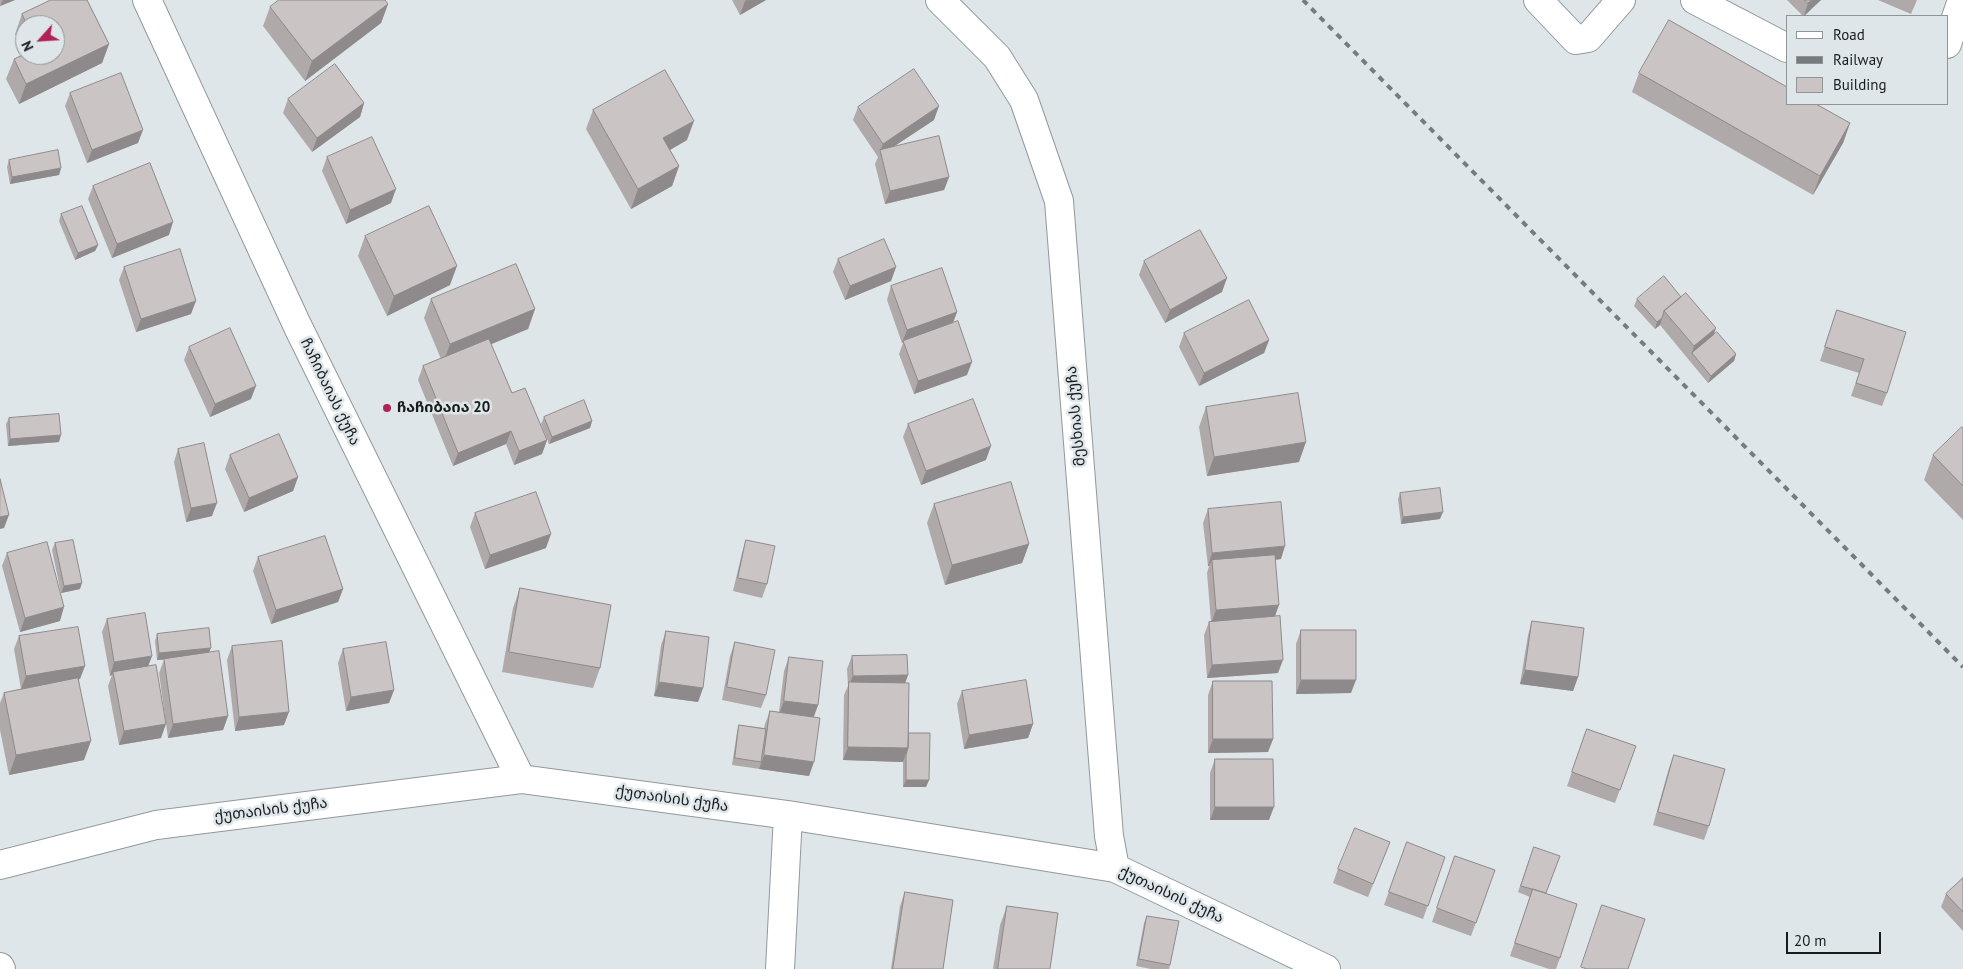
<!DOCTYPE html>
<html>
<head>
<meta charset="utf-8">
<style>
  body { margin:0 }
  #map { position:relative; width:1963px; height:969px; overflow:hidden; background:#dee6e9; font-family:"PT Sans",sans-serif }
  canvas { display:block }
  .legend { position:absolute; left:1786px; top:15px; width:162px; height:90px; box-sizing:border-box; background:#dee6e9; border:1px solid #8f9597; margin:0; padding:6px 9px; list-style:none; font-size:15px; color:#181b1c }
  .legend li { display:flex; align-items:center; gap:10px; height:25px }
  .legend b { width:25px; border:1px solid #8f9597 }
  .north { position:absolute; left:15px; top:15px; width:50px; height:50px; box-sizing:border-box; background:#dee6e9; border:1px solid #8f9597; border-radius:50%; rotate:244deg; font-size:14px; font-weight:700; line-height:20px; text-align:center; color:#181b1c }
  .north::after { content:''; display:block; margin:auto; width:18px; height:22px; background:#b12259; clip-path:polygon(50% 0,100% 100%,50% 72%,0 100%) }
  .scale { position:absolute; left:1786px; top:932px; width:95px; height:22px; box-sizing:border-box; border:2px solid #181b1c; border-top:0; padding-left:6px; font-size:15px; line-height:18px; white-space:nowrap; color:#181b1c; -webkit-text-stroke:4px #dee6e9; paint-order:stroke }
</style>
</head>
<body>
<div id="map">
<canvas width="1963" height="969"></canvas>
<ul class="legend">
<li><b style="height:6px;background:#fff"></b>Road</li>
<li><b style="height:6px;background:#767c7e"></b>Railway</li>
<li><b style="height:14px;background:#cbc4c5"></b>Building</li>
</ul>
<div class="north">N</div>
<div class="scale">20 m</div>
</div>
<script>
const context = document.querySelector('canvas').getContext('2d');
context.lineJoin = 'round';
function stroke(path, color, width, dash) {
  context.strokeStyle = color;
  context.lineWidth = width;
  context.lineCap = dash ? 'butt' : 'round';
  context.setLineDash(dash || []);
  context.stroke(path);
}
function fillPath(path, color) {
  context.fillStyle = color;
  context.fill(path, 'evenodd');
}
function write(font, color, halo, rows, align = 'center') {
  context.font = font + ' "PT Sans","Noto Sans Georgian",sans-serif';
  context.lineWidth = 5;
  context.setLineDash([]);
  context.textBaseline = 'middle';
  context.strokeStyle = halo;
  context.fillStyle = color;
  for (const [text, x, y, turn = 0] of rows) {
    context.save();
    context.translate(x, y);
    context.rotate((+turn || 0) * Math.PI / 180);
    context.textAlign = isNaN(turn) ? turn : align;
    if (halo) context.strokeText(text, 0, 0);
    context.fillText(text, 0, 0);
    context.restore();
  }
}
const minor = new Path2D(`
  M147 0 298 327 521 779
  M940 0 997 57 1024 100 1059 201 1109 836 1115 868
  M1538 0 1576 40 1588 38 1621 0
  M1695 0 1787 48
  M1947 44 1962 0
  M0 865 156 825 521 779 788 815 1115 868 1326 969
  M0 967 1 969
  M780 969 788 815`);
stroke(minor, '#92999b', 30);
stroke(minor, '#fff', 28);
stroke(new Path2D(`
  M1303 0 1963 667`), '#767c7e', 4, [6, 6]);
fillPath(new Path2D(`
  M0 0H15L0 6Z
  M51 0H87L109 44 102 63 19 104 6 79 14 59 25 54 15 34 22 14ZM25 25H55V55H25Z
  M732 0H766L740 15Z
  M1787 0H1821L1804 16H1803Z
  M1878 0H1917L1911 14Z
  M388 4 381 23 305 81 263 26 270 7Z
  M1639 73 1850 123 1843 143 1813 195 1632 92Z
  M70 93 138 143 87 163 65 106Z
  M288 99 364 103 360 117 312 152 283 113Z
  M858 107 934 120 893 147 949 177 944 190 885 204 875 164 878 157 853 120Z
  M593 110 687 140 670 150 679 166 672 186 631 209 586 129Z
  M327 157 391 203 346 224 322 171Z
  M9 160 61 168 59 175 10 184 7 167Z
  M93 186 169 235 112 258 88 199Z
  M61 214 98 245 95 251 75 260 59 221Z
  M365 236 450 285 387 316 358 256Z
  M838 259 896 267 891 281 845 300 833 272Z
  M1144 261 1222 292 1165 323 1139 275Z
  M124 267 191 314 136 332 119 280Z
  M891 286 957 312 953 323 967 375 914 394 899 354 903 343H902L887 300Z
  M1681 297 1716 328 1713 335 1736 354 1734 361 1708 383 1660 325 1655 329 1634 306 1637 299Z
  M431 299 535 309 528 329 491 344 512 393 547 440 542 454 514 465 506 444 453 466 418 380 423 366 441 359 424 318Z
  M1837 310 1887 393 1882 406 1851 396 1859 373 1820 361Z
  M1184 333 1269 340 1264 353 1199 386 1179 347Z
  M189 347 251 399 210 417 184 360Z
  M1206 407 1299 462 1207 476 1199 427Z
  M544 417 592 421 590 428 549 444 541 424Z
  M9 418 59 442 8 446 6 424Z
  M908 424 986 460 921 485 903 437Z
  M1963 428V520L1924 480 1933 455Z
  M178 449 212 516 186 522 174 462Z
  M230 455 298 477 293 491 244 512 225 469Z
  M1400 493 1440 519 1401 524 1398 499Z
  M934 504 1029 544 1022 563 945 585 927 523Z
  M1208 509 1281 559 1275 560V617L1278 673 1207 678 1204 635 1209 622H1211L1207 573 1209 566H1208L1203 523Z
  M475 513 546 548 485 569 470 527Z
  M746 540 767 584 762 598 733 591 742 553Z
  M55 543 80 589 61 593 52 550Z
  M7 553 60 621 20 632 2 566Z
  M258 557 343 589 338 602 271 624 253 571Z
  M520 588 600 668 593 688 502 672 513 608Z
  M107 619 152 656 148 666 161 738 119 745 108 686 112 675 110 676 102 632Z
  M1532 621 1578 677 1573 691 1520 684 1528 635Z
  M1301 630 1351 693 1296 694V644Z
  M666 631 703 688 698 702 654 696 661 645Z
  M157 634 209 653 228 716 223 730 168 738 159 673 164 660H157L155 641Z
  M19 636 80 679H79L84 760 9 775 0 730V703L4 693 21 689 14 649Z
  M735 642 766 695 761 708 722 700 730 656Z
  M232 646 284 725 235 731 227 660Z
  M343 649 394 690 389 703 346 711 338 663Z
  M852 656 908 675 905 683 909 733 929 780 926 787H903V762L843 760 844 695 848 686 847 669Z
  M789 657 818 705 814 717 809 776 732 765 737 732 739 725 764 728 765 724 770 711 779 712 784 671Z
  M1213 681 1273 739 1268 752 1208 753V695Z
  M962 691 1033 724 1028 738 964 749 957 704Z
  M1587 729 1636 746 1615 803 1567 786Z
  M1674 755 1709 826 1704 840 1653 825 1669 768Z
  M1215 759 1269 820H1210V773Z
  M1390 842 1368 897 1333 883 1338 869Z
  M1407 842 1445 857 1423 919 1384 905Z
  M1534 847 1546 893 1560 958 1556 969H1549L1510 956 1530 897 1518 892Z
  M1455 856 1495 870 1471 936 1432 922Z
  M1963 878V931L1941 907 1946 894Z
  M905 892 943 969H891L900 906Z
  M1007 906 1050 969H993L1000 925Z
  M1147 916 1170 965 1169 969H1151L1136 966 1144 923Z`), '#afa9a9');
fillPath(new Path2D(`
  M3 0H15L0 6Z
  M747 0H766L740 15 745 1Z
  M1812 0H1821L1804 16 1808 3Z
  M388 4 381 23 305 81 312 61Z
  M109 44 102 63 19 104 26 84Z
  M364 103 360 117 312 152 317 138Z
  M939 106 934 120 881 155 880 151 883 144Z
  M694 121 687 140 656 158 663 138Z
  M1850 123 1843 143 1813 195 1820 176Z
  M143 130 138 143 87 163 92 150Z
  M679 166 672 186 631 209 638 189Z
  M61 168 59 175 10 184 12 177Z
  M949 177 944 190 885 204 890 191Z
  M396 189 391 203 346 224 350 210Z
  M173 222 169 235 112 258 117 244Z
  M98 245 95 251 75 260 78 253Z
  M457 266 450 285 387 316 394 296Z
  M896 267 891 281 845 300 850 286Z
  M1227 278 1222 292 1165 323 1170 310Z
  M196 301 191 314 136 332 141 319Z
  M535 309 528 329 443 364 450 344Z
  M957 312 952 325 903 341 902 343 907 330Z
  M1662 318 1660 325 1655 329 1657 322Z
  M1716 328 1711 342 1692 353 1694 346Z
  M1269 340 1264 353 1199 386 1204 373Z
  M1736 354 1734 361 1708 383 1711 376Z
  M972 362 967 375 914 394 918 381Z
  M256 386 251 399 210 417 215 404Z
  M592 421 590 428 549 444 552 437Z
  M511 431 506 444 453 466 458 453Z
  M61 435 59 442 8 446 10 439Z
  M547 440 542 454 514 465 519 451Z
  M1306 442 1299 462 1207 476 1214 457Z
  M991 446 986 460 921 485 926 471Z
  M298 477 293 491 244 512 249 498Z
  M217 503 212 516 186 522 191 508Z
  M1443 512 1440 519 1401 524 1403 517Z
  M9 515 4 528 0 529V517Z
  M551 534 546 548 485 569 490 555Z
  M1029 544 1022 563 945 585 952 565Z
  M1285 546 1281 559 1212 566V560L1209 566H1208L1212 553Z
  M82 583 80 589 61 593 64 586Z
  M343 589 338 602 271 624 276 610Z
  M1279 605 1274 619 1211 624 1216 610Z
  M64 607 60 621 20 632 25 618Z
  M211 648 208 655 157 660 159 653Z
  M152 656 147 669 113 672 112 675 110 676 114 662Z
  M1283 660 1278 673 1207 678 1212 665Z
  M85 666 80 679 21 689 26 676Z
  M1525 670 1578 677 1573 691 1520 684Z
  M908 675 903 689 849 685 853 676Z
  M1301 680H1356L1351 693 1296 694Z
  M659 682 703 688 698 702 654 696Z
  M394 690 389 703 346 711 351 697Z
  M784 701 818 705 813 718 779 714Z
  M289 712 284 725 235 731 239 717Z
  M228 716 223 730 168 738 173 724Z
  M166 724 161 738 119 745 124 731Z
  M1033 724 1028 738 964 749 969 735Z
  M1213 739H1273L1268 752 1208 753Z
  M91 741 84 760 9 775 16 755Z
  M848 747 908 748 903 762 843 760Z
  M764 755 814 762 809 776 759 769Z
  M906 780H929L926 787H903Z
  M1215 807H1274L1269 820H1210Z`), '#8e898a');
const building = new Path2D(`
  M51 0H87L109 44 26 84 14 59 25 54V55H55V25H27L22 14Z
  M279 0H385L388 4 312 61 270 7Z
  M1805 0H1812L1808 3Z
  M1669 20 1787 87V104H1816L1850 123 1820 176 1639 73Z
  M335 64 364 103 317 138 288 99Z
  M914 69 939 106 883 144 858 107Z
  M665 70 694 121 663 138 679 166 638 189 593 110Z
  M121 73 143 130 92 150 70 93Z
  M939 136 949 177 890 191 880 150Z
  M372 137 396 189 350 210 327 157Z
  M58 150 61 168 12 177 9 160Z
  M150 163 173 222 117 244 93 186Z
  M82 206 98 245 78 253 61 214Z
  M429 206 457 266 394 296 365 236Z
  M1200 230 1227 278 1170 310 1144 261Z
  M884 239 896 267 850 286 838 259Z
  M180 249 196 301 141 319 124 267Z
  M516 264 535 309 450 344 431 299Z
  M942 268 957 312 907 330 891 286Z
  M1664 276 1681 297 1664 311 1662 318 1657 322 1637 299Z
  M1686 293 1716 328 1694 346 1664 311Z
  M1249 300 1269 340 1204 373 1184 333Z
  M1837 310 1906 332 1887 393 1856 383 1864 359 1825 347Z
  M958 321 972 362 918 381 903 341Z
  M230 328 256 386 215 404 189 347Z
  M1717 332 1736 354 1711 376 1692 353Z
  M489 339 512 393 525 388 547 440 519 451 511 431 458 453 423 366Z
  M1298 393 1306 442 1214 457 1206 407Z
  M973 399 991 446 926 471 908 424Z
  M584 400 592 421 552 437 544 417Z
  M59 414 61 435 10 439 9 418Z
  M1962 427 1963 428V486L1933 455Z
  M279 434 298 477 249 498 230 455Z
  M204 443 217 503 191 508 178 449Z
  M0 479 9 515 0 517Z
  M1011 482 1029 544 952 565 934 504Z
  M1440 488 1443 512 1403 517 1400 493Z
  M536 492 551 534 490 555 475 513Z
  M1281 502 1285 546 1212 553 1208 509Z
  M325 536 343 589 276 610 258 557Z
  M73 540 82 583 64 586 55 543Z
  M746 540 775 546 767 584 738 578Z
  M47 542 64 607 25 618 7 553Z
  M1275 555 1279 605 1216 610 1212 560Z
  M520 588 611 605 600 668 509 652Z
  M145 613 152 656 114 662 107 619Z
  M1280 616 1283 660 1212 665 1209 622Z
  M1532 621 1584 628 1578 677 1525 670Z
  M78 627 85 666 26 676 19 636Z
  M209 628 211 648 159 653 157 634Z
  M1301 630H1356V680H1301Z
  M666 631 709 637 703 688 659 682Z
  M282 641 289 712 239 717 232 646Z
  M386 642 394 690 351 697 343 649Z
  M735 642 775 650 766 695 727 687Z
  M219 651 228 716 173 724 164 659Z
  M907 655 908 675 853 676 852 656Z
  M789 657 823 661 818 705 784 701Z
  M156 665 166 724 124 731 113 672Z
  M78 678 91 741 16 755 4 693Z
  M1026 680 1033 724 969 735 962 691Z
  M1213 681H1272L1273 739H1213Z
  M849 682 909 683 908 748 848 747Z
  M770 711 820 718 814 762 764 755Z
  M739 725 766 729 761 762 735 758Z
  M1587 729 1636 746 1620 790 1572 772Z
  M909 733H930L929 780H906V755L908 748Z
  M1674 755 1725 769 1709 826 1658 812Z
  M1215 759H1273L1274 807H1215Z
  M1355 828 1390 842 1373 884 1338 869Z
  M1407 842 1445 857 1428 906 1389 892Z
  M1534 847 1560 856 1546 893 1521 886Z
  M1455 856 1495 870 1476 923 1437 908Z
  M1963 878V912L1946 894Z
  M1533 889 1577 904 1560 958 1515 943Z
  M905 892 953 900 943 969H893Z
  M1602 905 1645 919 1628 969H1587L1581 967Z
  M1007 906 1058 913 1050 969H998Z
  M1147 916 1179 921 1170 965 1139 959Z`);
fillPath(building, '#cbc4c5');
stroke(building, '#8e898a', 1);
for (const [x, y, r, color] of [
  [387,408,5,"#b12259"]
]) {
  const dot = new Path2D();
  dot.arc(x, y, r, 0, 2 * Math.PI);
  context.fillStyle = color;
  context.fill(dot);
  stroke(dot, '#dee6e9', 2);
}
write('15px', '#181b1c', '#dee6e9', [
  ["ჩაჩიბაიას ქუჩა",330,392,64],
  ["მესხიას ქუჩა",1076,416,-95],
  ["ქუთაისის ქუჩა",672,799,8],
  ["ქუთაისის ქუჩა",271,810,-7],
  ["ქუთაისის ქუჩა",1171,895,25]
]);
write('bold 15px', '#181b1c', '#dee6e9', [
  ["ჩაჩიბაია 20",397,408]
], 'left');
</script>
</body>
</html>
